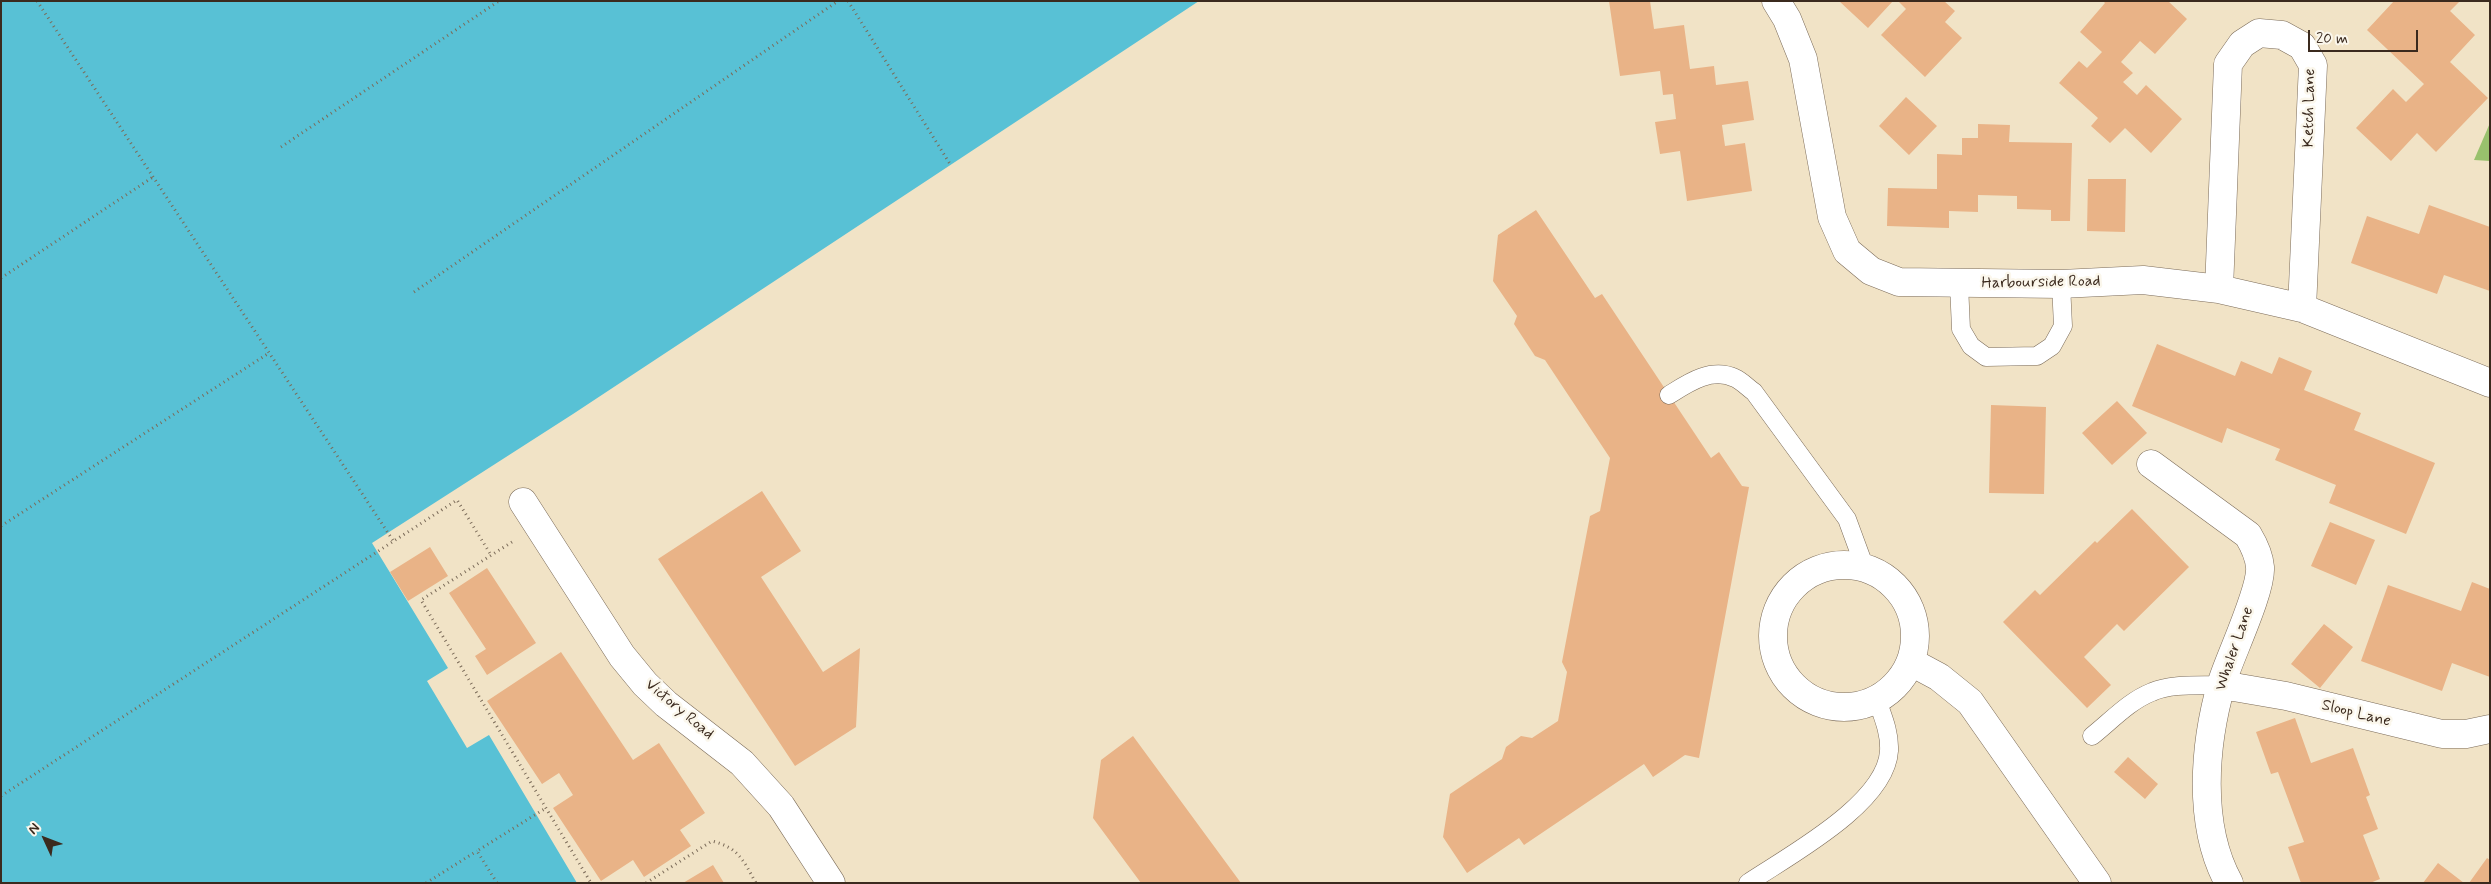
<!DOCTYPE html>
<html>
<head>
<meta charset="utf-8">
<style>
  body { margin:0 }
  #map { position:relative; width:2491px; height:884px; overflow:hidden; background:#f1e3c6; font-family:Mynerve,sans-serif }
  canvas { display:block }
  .frame { position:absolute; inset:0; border:2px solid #3b2a1e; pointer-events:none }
  .north { position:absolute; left:20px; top:814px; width:50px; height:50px; -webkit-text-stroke:4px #fbf7ec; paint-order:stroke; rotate:313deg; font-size:14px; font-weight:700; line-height:20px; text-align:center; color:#3b2a1e }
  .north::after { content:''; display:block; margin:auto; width:18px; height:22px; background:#3b2a1e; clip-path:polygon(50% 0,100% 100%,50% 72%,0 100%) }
  .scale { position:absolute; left:2308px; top:30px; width:110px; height:22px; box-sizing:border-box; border:2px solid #3b2a1e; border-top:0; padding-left:6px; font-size:15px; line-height:18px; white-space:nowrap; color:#3b2a1e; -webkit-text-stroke:4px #fbf7ec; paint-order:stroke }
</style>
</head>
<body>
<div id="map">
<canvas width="2491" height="884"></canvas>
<div class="frame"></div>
<div class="north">N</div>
<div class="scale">20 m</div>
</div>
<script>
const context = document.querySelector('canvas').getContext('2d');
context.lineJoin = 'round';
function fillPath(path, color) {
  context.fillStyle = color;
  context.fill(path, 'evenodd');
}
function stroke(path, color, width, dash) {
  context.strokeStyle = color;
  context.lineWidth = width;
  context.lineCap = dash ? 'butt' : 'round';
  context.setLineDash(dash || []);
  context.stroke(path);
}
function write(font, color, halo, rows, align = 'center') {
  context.font = font + ' Mynerve,sans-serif';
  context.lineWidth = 5;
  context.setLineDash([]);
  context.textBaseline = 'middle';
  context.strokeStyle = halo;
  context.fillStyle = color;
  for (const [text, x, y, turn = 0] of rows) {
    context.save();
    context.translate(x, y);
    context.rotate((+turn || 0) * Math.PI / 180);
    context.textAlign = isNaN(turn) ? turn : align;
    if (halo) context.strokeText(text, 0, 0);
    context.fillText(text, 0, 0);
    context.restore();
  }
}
fillPath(new Path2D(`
  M2490 123V161L2474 160Z`), '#99c16d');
fillPath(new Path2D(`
  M1 1H1199L573 414 372 543 448 668 427 681 467 748 489 735 577 883H1Z`), '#58c1d5');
fillPath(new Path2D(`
  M1609 1H1650L1654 29 1684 25 1690 69 1714 66 1716 85 1748 81 1754 120 1722 125 1725 146 1745 143 1752 191 1687 201 1680 151 1660 154 1655 122 1676 119 1673 94 1663 95 1660 71 1620 76Z
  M1839 1H1893L1868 28Z
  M1898 1H1944L1955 11 1945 22 1962 38 1925 77 1881 35 1906 9Z
  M2103 1H2168L2187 19 2155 54 2140 41 2121 62 2133 73 2123 82 2137 95 2146 85 2182 119 2151 153 2125 128 2110 143 2091 126 2098 118 2059 83 2079 61 2087 68 2102 52 2080 32 2105 3Z
  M2394 1H2460L2450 11 2475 35 2450 62 2488 98 2436 152 2417 133 2391 161 2356 128 2393 89 2406 102 2424 84 2367 30Z
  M1906 97 1937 126 1909 155 1879 126Z
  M1978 124 2010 125 2009 142 2072 143 2070 221H2051V210L2017 209V196L1978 195V212L1949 211V228L1887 226 1888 188 1937 189V154L1962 155V138H1978Z
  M2088 179H2126L2125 232 2087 231Z
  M2429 205 2490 227V291L2444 275 2437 294 2351 263 2367 216 2419 234Z
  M1536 210 1595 298 1602 294 1711 458 1719 452 1742 486 1749 487 1699 758 1685 755 1653 777 1644 764 1524 845 1519 838 1467 873 1443 837 1450 794 1502 759 1506 747 1521 736 1532 738 1558 721 1567 672 1562 662 1590 516 1600 511 1610 458 1545 360 1535 356 1514 324 1517 316 1493 281 1498 235Z
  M2157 344 2235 376 2241 361 2272 374 2279 357 2312 371 2304 390 2361 413 2354 430 2435 463 2406 534 2329 503 2336 485 2275 460 2280 449 2227 428 2222 443 2132 406Z
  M2117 401 2147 433 2112 465 2082 433Z
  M1991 405 2046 407 2044 494 1989 493Z
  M762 491 801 551 761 577 823 672 860 648 856 727 795 766 658 559Z
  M2132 509 2189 567 2124 631 2117 624 2084 657 2111 685 2087 708 2003 622 2035 590 2040 595 2095 541 2097 543Z
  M2330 522 2375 540 2356 585 2311 566Z
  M430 547 448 576 408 601 390 572Z
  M487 568 536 643 487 675 475 656 486 649 449 593Z
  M2472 582 2490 589V677L2452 663 2442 691 2361 661 2388 585 2461 611Z
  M2324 624 2353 647 2320 688 2291 664Z
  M561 652 633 760 659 743 705 813 680 830 691 846 644 877 633 860 601 881 553 808 573 795 559 773 542 784 487 701Z
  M2295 718 2311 763 2353 748 2370 795 2366 797 2378 829 2363 835 2380 879 2370 883H2301L2288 847 2304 842 2278 772 2271 774 2256 732Z
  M1133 736 1241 883H1141L1093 818 1101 760Z
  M2128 757 2158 784 2145 799 2114 772Z
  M2487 858 2490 860V883H2469Z
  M2438 863 2464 883H2423Z
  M713 865 724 883H683Z`), '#e9b387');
const lane = new Path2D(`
  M1959 284 1961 329 1971 346 1986 357 2037 356 2052 346 2063 326 2061 284
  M1669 395C1688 383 1711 367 1735 378 1742 381 1748 388 1754 392L1847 519 1865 568
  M2092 736C2111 721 2129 701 2152 692 2172 683 2200 686 2222 685
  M1748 883C1788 856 1886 804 1889 751 1890 733 1883 717 1877 700`);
const street = new Path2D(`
  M1776 1 1787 19 1803 59 1832 217 1847 251 1871 271 1899 282 2061 284 2143 280 2219 289 2302 308 2490 383
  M2219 289 2228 64 2242 44 2259 33 2282 35 2302 46 2313 65 2302 308
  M2151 464 2248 535C2254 545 2259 555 2260 567 2262 590 2230 656 2222 682 2204 744 2197 825 2229 883
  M523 502 622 656 645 684 666 704 742 763 781 806 831 883
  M1773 636a71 71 0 1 1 142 0a71 71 0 1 1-142 0Z
  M1911 662 1939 677 1970 702 2097 883
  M2222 685 2286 696 2442 734H2466L2490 729`);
stroke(lane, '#7b6b59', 19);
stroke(street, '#7b6b59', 29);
stroke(new Path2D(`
  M37 1 394 542
  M848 1 950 164
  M281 147 499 1
  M1 278 153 177
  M414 292 838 1
  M1 526 269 353
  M512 542 421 600 591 883
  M1 796 457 500 491 555
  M426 883 477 851
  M497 883 477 851 546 808
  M646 883 712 841C739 848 743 860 756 883`), '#7b6b59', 3, [1, 4]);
stroke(lane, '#fff', 18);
stroke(street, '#fff', 28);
write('16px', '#3b2a1e', '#fbf7ec', [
  ["Ketch Lane",2310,108,-89],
  ["Harbourside Road",2041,283,-1],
  ["Whaler Lane",2235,649,-71],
  ["Victory Road",679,710,40],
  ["Sloop Lane",2356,714,14]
]);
</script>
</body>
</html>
